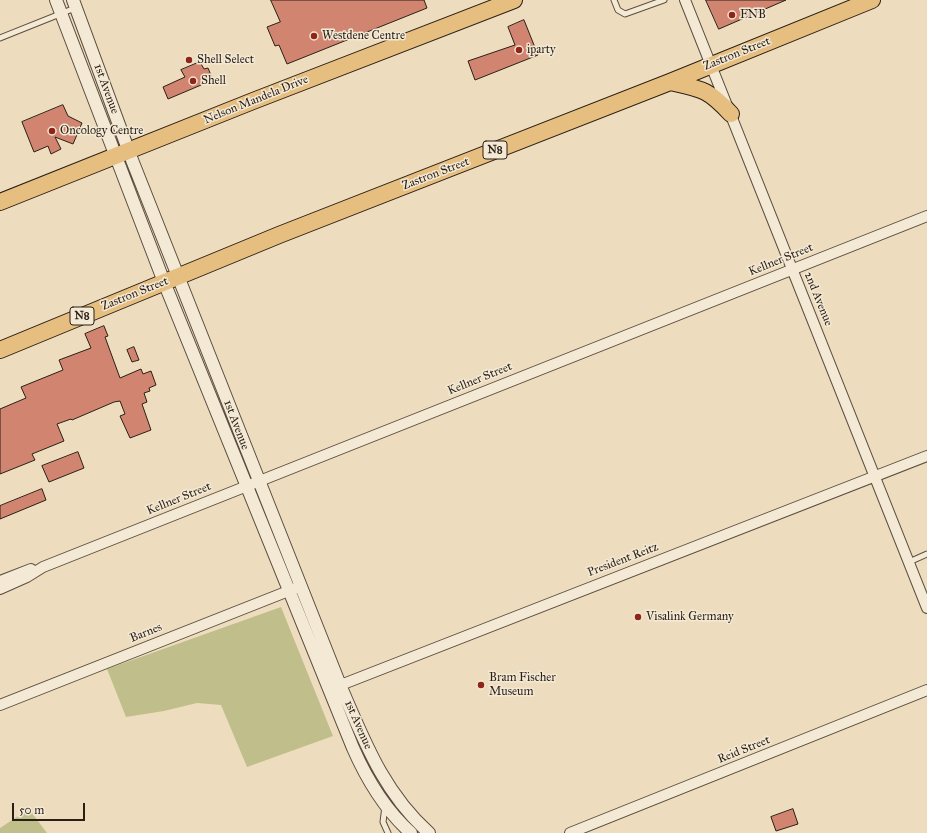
<!DOCTYPE html>
<html>
<head>
<meta charset="utf-8">
<style>
  body { margin:0 }
  #map { position:relative; width:927px; height:833px; overflow:hidden; background:#edddbe; font-family:"IM FELL Great Primer",serif }
  canvas { display:block }
  .scale { position:absolute; left:12px; top:803px; width:73px; height:18px; box-sizing:border-box; border:2px solid #2a1f15; border-top:0; padding-left:5px; font-size:12px; line-height:14px; white-space:nowrap; color:#2a1f15; -webkit-text-stroke:3px #f3e9d5; paint-order:stroke }
</style>
</head>
<body>
<div id="map">
<canvas width="927" height="833"></canvas>
<div class="scale">50 m</div>
</div>
<script>
const context = document.querySelector('canvas').getContext('2d');
context.lineJoin = 'round';
function fillPath(path, color) {
  context.fillStyle = color;
  context.fill(path, 'evenodd');
}
function stroke(path, color, width, dash) {
  context.strokeStyle = color;
  context.lineWidth = width;
  context.lineCap = dash ? 'butt' : 'round';
  context.setLineDash(dash || []);
  context.stroke(path);
}
function write(font, color, halo, rows, align = 'center') {
  context.font = font + ' "IM FELL Great Primer",serif';
  context.lineWidth = 3;
  context.setLineDash([]);
  context.textBaseline = 'middle';
  context.strokeStyle = halo;
  context.fillStyle = color;
  for (const [text, x, y, turn = 0] of rows) {
    context.save();
    context.translate(x, y);
    context.rotate((+turn || 0) * Math.PI / 180);
    context.textAlign = isNaN(turn) ? turn : align;
    if (halo) context.strokeText(text, 0, 0);
    context.fillText(text, 0, 0);
    context.restore();
  }
}
fillPath(new Path2D(`
  M281 607 333 736 247 767 221 705 197 703 164 711 126 717 107 669Z
  M29 809 47 833H0V828Z`), '#c0bf8c');
const building = new Path2D(`
  M271 0H424L427 8 287 64 279 45 275 46 267 27 280 22Z
  M706 0H786L719 29Z
  M524 20 538 55 475 80 468 61 515 45 508 27Z
  M200 62 204 69 208 68 213 80 168 99 163 87 185 77 181 70Z
  M63 105 68 116 82 123 73 144 55 137 61 149 51 154 48 146 34 152 22 122Z
  M104 326 108 336 105 337 120 378 141 369 143 374 151 371 156 385 149 388 150 391 144 393 147 402 142 404 151 430 130 438 120 416 125 414 120 401 114 402 72 420 71 419 57 424 64 441 32 454 35 460 0 474V409L26 398 21 387 63 370 59 360 91 348 85 334Z
  M134 347 139 360 132 362 127 350Z
  M78 452 84 468 49 482 42 466Z
  M42 489 46 500 0 519V506Z
  M793 809 798 824 776 831 771 817Z`);
fillPath(building, '#d18571');
stroke(building, '#2a1f15', 1);
const service = new Path2D(`
  M614 0 618 10 625 14 664 0
  M0 38 75 8
  M909 562 927 554
  M385 806 383 822 388 833`);
const minor = new Path2D(`
  M685 0 927 608
  M0 581 31 569
  M0 589 27 577 43 567 927 216
  M333 688 927 456
  M0 705 296 588
  M570 833 927 690`);
const tertiary = new Path2D(`
  M56 0 164 282 353 748C367 780 384 809 411 833
  M73 0 132 160 340 685C364 740 383 792 429 833`);
const trunk = new Path2D(`
  M670 82C702 89 708 89 731 114
  M0 202 253 101 514 0
  M0 350 279 235 670 82 872 0`);
stroke(service, '#5b4e3f', 7);
stroke(minor, '#5b4e3f', 12);
stroke(tertiary, '#5b4e3f', 14);
stroke(trunk, '#2a1f15', 18);
stroke(service, '#f3e9d5', 5);
stroke(minor, '#f3e9d5', 10);
stroke(tertiary, '#f3e9d5', 12);
stroke(trunk, '#e6be7f', 16);
for (const [x, y, r, color] of [
  [732,15,4,"#8f2418"],
  [314,36,4,"#8f2418"],
  [519,50,4,"#8f2418"],
  [189,60,4,"#8f2418"],
  [193,81,4,"#8f2418"],
  [52,131,4,"#8f2418"],
  [638,617,4,"#8f2418"],
  [481,685,4,"#8f2418"]
]) {
  const dot = new Path2D();
  dot.arc(x, y, r, 0, 2 * Math.PI);
  context.fillStyle = color;
  context.fill(dot);
  stroke(dot, '#f3e9d5', 1.5);
}
for (const [x, y, w] of [
  [495,150,24],
  [82,316,24]
]) {
  const box = new Path2D();
  box.roundRect(x - w / 2, y - 9, w, 18, 3);
  context.fillStyle = '#f3e9d5';
  context.fill(box);
  stroke(box, '#2a1f15', 1);
}
write('bold 11px', '#2a1f15', null, [
  ["N8",495,150],
  ["N8",82,316]
]);
write('12px', '#2a1f15', '#f3e9d5', [
  ["FNB",740,15],
  ["Westdene Centre",322,36],
  ["iparty",527,50],
  ["Shell Select",197,60],
  ["Shell",201,81],
  ["Oncology Centre",60,131],
  ["Visalink Germany",646,617],
  ["Bram Fischer",489,678],
  ["Museum",489,692]
], 'left');
write('12px', '#2a1f15', '#f3e9d5', [
  ["Zastron Street",737,54,-22],
  ["1st Avenue",106,89,70],
  ["Nelson Mandela Drive",256,100,-22],
  ["Zastron Street",436,174,-21],
  ["Kellner Street",781,260,-22],
  ["Zastron Street",135,294,-22],
  ["2nd Avenue",818,299,68],
  ["Kellner Street",480,379,-22],
  ["1st Avenue",236,425,69],
  ["Kellner Street",179,499,-22],
  ["President Reitz",623,560,-21],
  ["Barnes",146,633,-22],
  ["1st Avenue",358,725,66],
  ["Reid Street",744,750,-22]
]);
</script>
</body>
</html>
